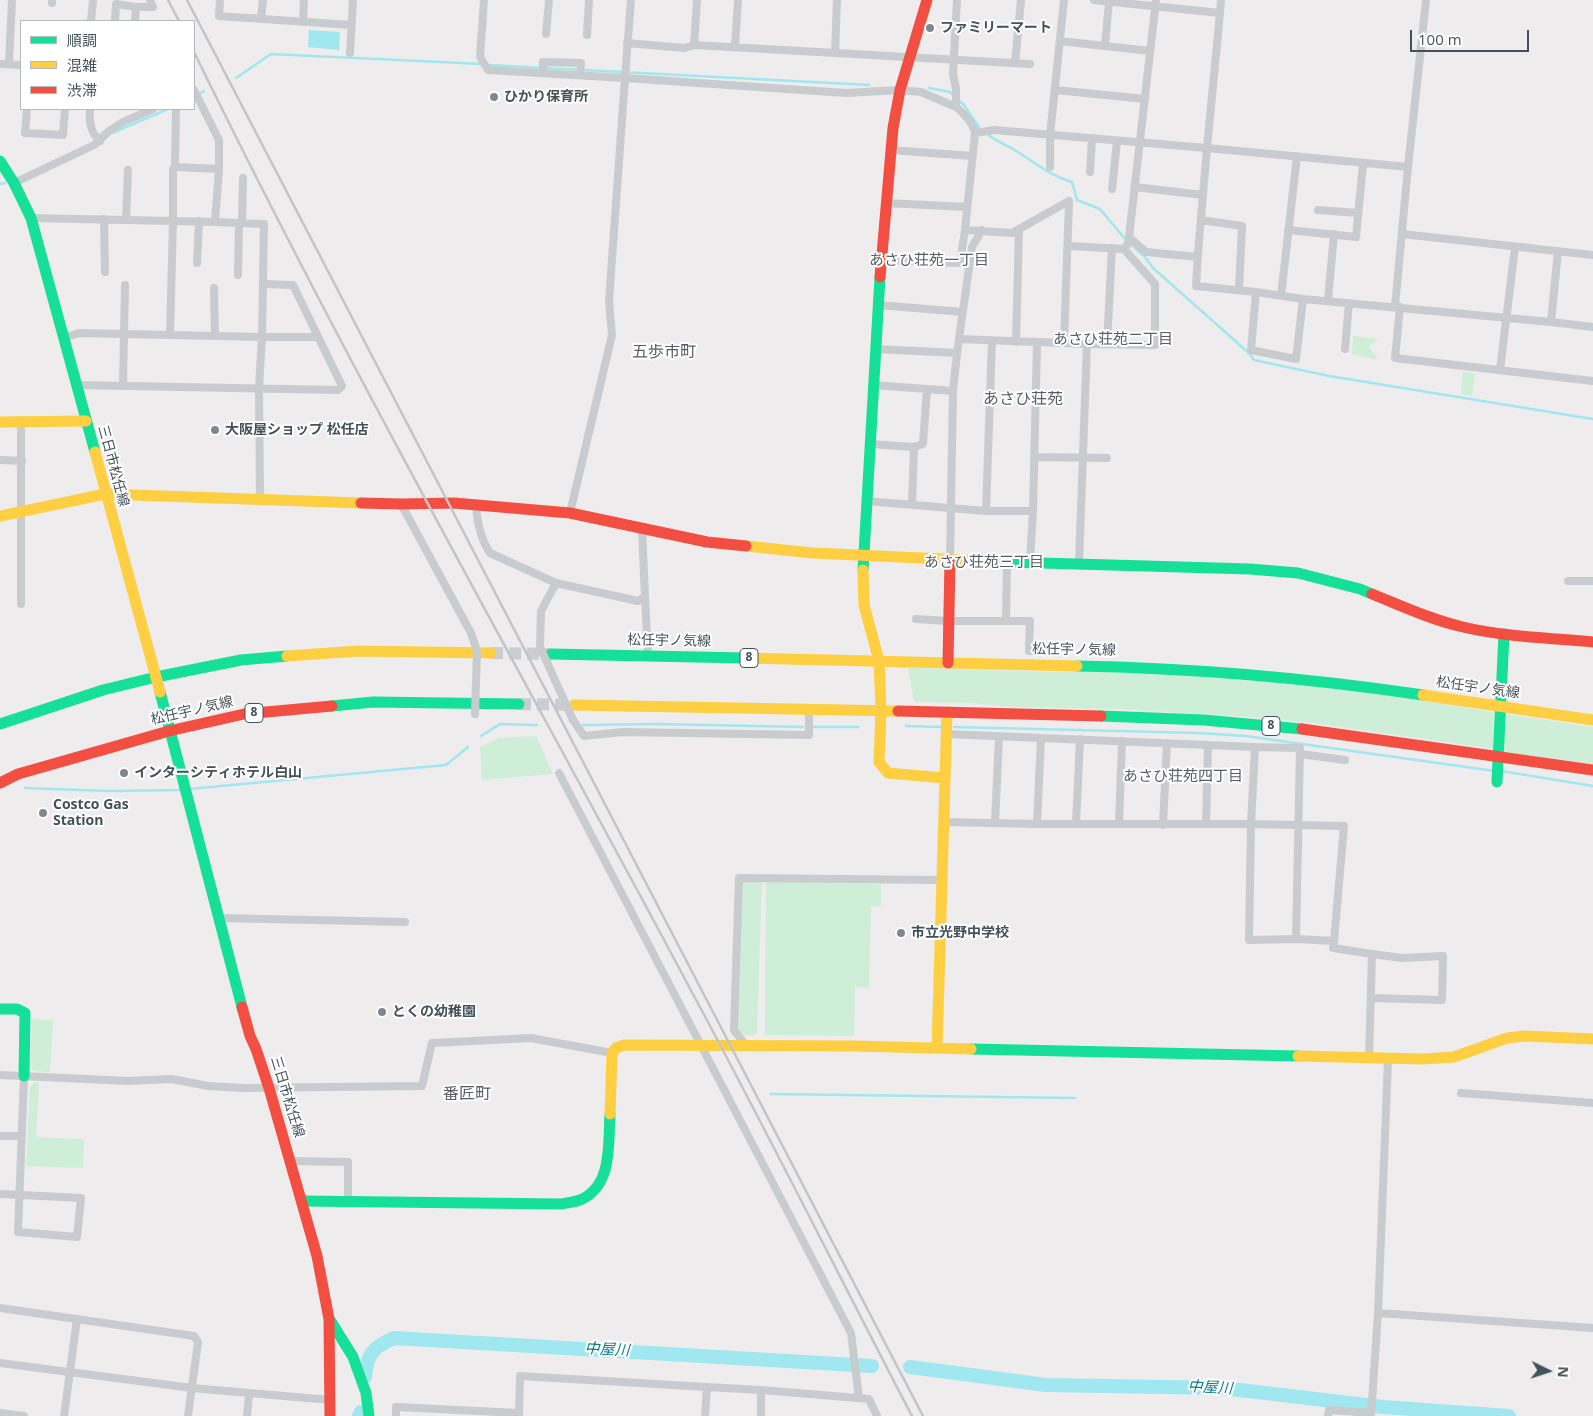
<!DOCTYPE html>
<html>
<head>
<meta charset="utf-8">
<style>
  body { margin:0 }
  #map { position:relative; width:1593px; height:1416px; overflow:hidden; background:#eeeced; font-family:"Open Sans","Noto Sans JP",sans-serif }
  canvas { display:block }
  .legend { position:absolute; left:20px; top:20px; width:175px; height:90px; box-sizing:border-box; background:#fff; border:1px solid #b4babd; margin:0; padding:6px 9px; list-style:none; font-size:15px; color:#43525a }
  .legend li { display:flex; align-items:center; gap:10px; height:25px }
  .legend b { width:25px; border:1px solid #b4babd }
  .north { position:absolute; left:1523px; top:1346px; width:50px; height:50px; -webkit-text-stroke:4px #fff; paint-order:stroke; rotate:94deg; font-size:14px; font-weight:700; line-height:20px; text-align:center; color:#43525a }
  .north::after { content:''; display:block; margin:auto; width:18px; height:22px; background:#43525a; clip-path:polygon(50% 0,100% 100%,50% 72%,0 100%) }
  .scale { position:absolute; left:1410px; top:30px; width:119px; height:22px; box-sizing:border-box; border:2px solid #43525a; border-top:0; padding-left:6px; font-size:15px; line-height:18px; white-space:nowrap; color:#43525a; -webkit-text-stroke:4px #fff; paint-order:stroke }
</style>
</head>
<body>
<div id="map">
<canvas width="1593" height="1416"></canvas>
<ul class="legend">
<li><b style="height:6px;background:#16e098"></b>順調</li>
<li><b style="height:6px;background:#ffcf43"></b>混雑</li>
<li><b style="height:6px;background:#f24e42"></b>渋滞</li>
</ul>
<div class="north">N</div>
<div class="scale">100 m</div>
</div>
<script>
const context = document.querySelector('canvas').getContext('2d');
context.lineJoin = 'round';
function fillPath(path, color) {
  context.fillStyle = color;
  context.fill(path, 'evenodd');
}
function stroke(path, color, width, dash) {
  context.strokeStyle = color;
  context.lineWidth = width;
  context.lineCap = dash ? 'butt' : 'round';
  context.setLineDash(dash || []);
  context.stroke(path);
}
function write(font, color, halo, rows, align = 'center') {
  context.font = font + ' "Open Sans","Noto Sans JP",sans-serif';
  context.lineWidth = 4;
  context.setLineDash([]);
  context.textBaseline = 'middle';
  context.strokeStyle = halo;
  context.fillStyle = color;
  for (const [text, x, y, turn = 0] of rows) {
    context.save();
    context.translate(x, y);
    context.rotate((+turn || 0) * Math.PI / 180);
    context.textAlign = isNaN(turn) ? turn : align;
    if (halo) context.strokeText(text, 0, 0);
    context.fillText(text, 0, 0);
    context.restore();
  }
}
fillPath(new Path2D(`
  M1353 336 1379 339 1369 346 1378 360 1352 354Z
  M1463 372 1475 373 1472 396 1461 394Z
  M908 668 1062 672 1097 670 1211 677 1280 683 1367 692 1494 712 1493 749 1304 722 1238 716 1115 709 1008 707 972 703 914 702Z
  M1505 714 1593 727V764L1504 752Z
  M536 736 553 774 482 780 480 747 499 738Z
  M743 880 762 881 757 1034 740 1036 737 1027 741 884Z
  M766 882 881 884V906L871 907 869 988 855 987 854 1036 765 1035Z
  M32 1019 53 1020 50 1072 34 1071 30 1068Z
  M35 1082 39 1083 36 1137 84 1139 83 1168 26 1166 30 1087Z`), '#cfeed8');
fillPath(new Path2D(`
  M309 30 340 32 339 50 308 47Z`), '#a1e7ef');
stroke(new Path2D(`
  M488 65 869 85
  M236 78 271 54 482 64
  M929 88 950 92 953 95
  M197 95 204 91
  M957 99 964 105 981 130
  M112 133 168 109
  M986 133C994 140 1004 144 1013 149 1033 161 1048 175 1072 182L1077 200 1100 209 1126 240 1145 257 1153 268 1250 354 1254 360 1329 376 1593 419
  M0 184 5 183
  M583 725 657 724 803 727
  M906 726 941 727
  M812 727H858
  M954 727 1199 733 1245 736 1495 771
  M481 736 500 724 537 725
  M1501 771 1593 786
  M25 788 108 791 183 790
  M189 789 446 765 468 747
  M771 1094 1075 1098`), '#a1e7ef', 2.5);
stroke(new Path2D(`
  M910 1367 1046 1385 1223 1388 1383 1407 1509 1416
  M365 1377C367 1354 373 1347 394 1338L872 1366
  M359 1416 361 1412`), '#a1e7ef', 14);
stroke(new Path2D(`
  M491 653 551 654
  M519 704 574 705`), '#cccdd0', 12, [12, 6]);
stroke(new Path2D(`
  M220 0 219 16 351 25
  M484 0 480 57 488 70 625 78 631 0
  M697 0 694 45 1030 64
  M1094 0 1220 13 1207 148 1408 167 1395 307
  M1156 0 1129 237 1146 252 1198 257
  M52 3V0
  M1220 13 1221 0
  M261 19 263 0
  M91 21 93 0
  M115 21 116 4 136 7H153L150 0
  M135 21 136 7
  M303 22 304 0
  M546 34 549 0
  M587 35 589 0
  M1060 41 1150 51
  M627 43 684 48 694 45
  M1105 46 1109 2
  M735 47 738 0
  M350 53 353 0
  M835 53 837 0
  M1015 63 1021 0
  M0 64 21 65
  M9 64 12 0
  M543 73V62L581 63 580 75
  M194 90 219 140V169L215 222 173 221 170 335 262 337 259 388 260 499
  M1055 90 1145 99
  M27 109 25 133 63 135 65 109
  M90 109C89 121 90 132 100 141
  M975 133 994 130 1207 148 1198 253 1196 286 1256 292 1251 350 1296 359 1303 299 1551 322 1593 327
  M890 150 972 156
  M175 167 219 169
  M1050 167V135L1064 0
  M1408 167 1426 0
  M1090 172 1092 138
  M14 183 94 145 109 131 123 122 153 109
  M1135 187 1203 195
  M1112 189 1117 141
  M885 203 967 207
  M1318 210 1358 213
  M31 218 173 221V169L175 167 176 109
  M104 219 105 272
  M126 220 128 170
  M1201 220 1242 226 1239 290
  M215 222 264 224 262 337H318
  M242 223 243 178
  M965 230 1012 233 1069 201 1064 343
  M1288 230 1356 237 1363 164
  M1402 234 1593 255
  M1068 246 1124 249
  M881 260 960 263 965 230 975 133C973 123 964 113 956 107V89L953 74 957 0
  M197 263 199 221
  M238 275 239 223
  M214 288 215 336
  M1256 292 1303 299
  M1281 296 1297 156
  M1328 300 1334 234
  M878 305 963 312
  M1400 307 1395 358 1593 381
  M1551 322 1558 251
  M64 338 79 333 170 335
  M960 339 1087 344 1079 563
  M1016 342 1019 229
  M1087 344 1155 345V284L1124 249 1131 239
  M1107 344 1112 248
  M875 349 957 353
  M1345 349 1349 303
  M1500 370 1515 247
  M76 385 338 390 342 386 293 285 263 284
  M123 385 125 285
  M873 385 953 391
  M869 444 914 447 923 444 927 389
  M1034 457 1107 458
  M0 460 22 461
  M866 501 986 511H1033L1037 343
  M401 504 471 633 474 642
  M912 504 914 447
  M476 505C477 522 480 538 490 553L556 583 638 601 645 597 642 528
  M986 511 992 340
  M570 513 612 335 609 301 625 78 846 93 900 90 921 92 956 107
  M950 560 953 391 957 353 972 247 982 230
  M1030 561 1033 511
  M1568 581H1593
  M645 597 648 655
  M21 604V422
  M916 619 949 621H1006L1007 561
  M1006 621H1030L1029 651H1037
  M540 647 541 611 556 583
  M573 720 584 736 623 732 809 735V708
  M946 734 1255 747 1251 824 1344 826 1334 941
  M1255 747 1300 748 1296 939
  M1300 754 1345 760
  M559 773 851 1333 859 1398
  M943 822 1037 824H1251L1249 940 1296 939 1334 941 1333 948 1372 954 1369 1058
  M995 823 999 737
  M1037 824 1041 738
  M1076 824 1080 739
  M1119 824 1122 741
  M1206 824 1208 745
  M1163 825 1167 743
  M219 918 405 922
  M1371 998 1442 1000 1443 956 1402 958 1372 954
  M746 1046 734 1030 739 878 941 880
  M1388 1059 1378 1313 1593 1328
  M0 1075 128 1081 172 1079 208 1086 244 1088 422 1086 432 1043 531 1038 612 1053
  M1461 1093 1593 1103
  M0 1136H21
  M290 1161 348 1162V1202
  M0 1194 81 1198 77 1237 18 1232C20 1180 22 1128 24 1076
  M0 1308 194 1336 198 1342 188 1416
  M0 1363 192 1388 330 1400
  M0 1413 24 1416
  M64 1416 77 1319
  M247 1416 249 1394
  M396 1416V1407L519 1413
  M519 1416 520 1376 707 1387
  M705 1416 707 1387 761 1390
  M761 1416V1390L869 1399 877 1416
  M1328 1416 1329 1410 1371 1413
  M1371 1416 1378 1313`), '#c8ccce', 8);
stroke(new Path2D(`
  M0 161 14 183 31 218 95 452
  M1007 562 1250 569 1298 573 1360 589 1372 594
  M863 570 880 277
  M551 654 745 658
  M1077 666C1194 668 1308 678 1423 695
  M160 692 242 1007
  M332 706 373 702 519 704
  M1101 716 1204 720 1302 729
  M0 724 103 690 156 677 241 660 287 656
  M1497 782 1504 634
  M0 1009H17L25 1013 24 1076
  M971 1049 1298 1056
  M302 1201 561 1204C567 1203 574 1202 580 1200 613 1186 608 1144 610 1114
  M330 1320 353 1357 366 1393 369 1416`), '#16e098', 11);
stroke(new Path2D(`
  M0 422 86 421
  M95 452 160 692
  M0 516 105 494 361 503
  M746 546 813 553 1007 562
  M863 570 864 605 879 661 881 710 879 762 888 773 944 778
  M287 656 358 651 491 653
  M745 658 1077 666
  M1423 695 1593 720
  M574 705 898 711
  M937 1048 947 712
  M1298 1056 1423 1059 1454 1057 1507 1038 1524 1036 1593 1039
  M610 1114 612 1053 616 1048 624 1045 854 1046 971 1049`), '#ffcf43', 11);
stroke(new Path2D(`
  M880 277 893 128 900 90 927 0
  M361 503 401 504 454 503 570 513 707 542 746 546
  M1372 594C1402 606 1432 620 1463 627 1505 637 1550 638 1593 642
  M948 663 950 560
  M898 711 1101 716
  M1302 729 1593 770
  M0 783 18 774 169 731 244 714 332 706
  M242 1007 250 1036 256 1049 269 1088 317 1256 329 1319 330 1416`), '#f24e42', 11);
stroke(new Path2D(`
  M168 0 179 21
  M187 0 923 1416
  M194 52C350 372 527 682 694 996 769 1135 839 1276 912 1416`), '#c2c5c7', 2.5);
stroke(new Path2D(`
  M474 642 477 651 475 714
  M540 647 573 720`), '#c8ccce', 8);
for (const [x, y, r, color] of [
  [930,28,5,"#7f888d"],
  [494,97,5,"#7f888d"],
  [215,430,5,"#7f888d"],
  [124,773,5,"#7f888d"],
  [43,813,5,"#7f888d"],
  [901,933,5,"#7f888d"],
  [382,1012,5,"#7f888d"]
]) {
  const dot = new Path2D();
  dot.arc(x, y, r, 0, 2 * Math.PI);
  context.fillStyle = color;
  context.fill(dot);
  stroke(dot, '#fff', 2);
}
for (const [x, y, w] of [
  [749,658,18],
  [254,713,18],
  [1271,726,18]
]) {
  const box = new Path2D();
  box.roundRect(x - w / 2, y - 9.5, w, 19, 4);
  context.fillStyle = '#fff';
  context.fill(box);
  stroke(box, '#43525a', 1);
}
write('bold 12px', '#43525a', null, [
  ["8",749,658],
  ["8",254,713],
  ["8",1271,726]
]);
write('bold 14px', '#43525a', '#fff', [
  ["ファミリーマート",940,28],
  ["ひかり保育所",504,97],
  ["大阪屋ショップ 松任店",225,430],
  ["インターシティホテル白山",134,773],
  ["Costco Gas",53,805],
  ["Station",53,821],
  ["市立光野中学校",911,933],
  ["とくの幼稚園",392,1012]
], 'left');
write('14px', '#43525a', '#fff', [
  ["三日市松任線",113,466,75],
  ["松任宇ノ気線",669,641,1],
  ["松任宇ノ気線",1074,650,1],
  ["松任宇ノ気線",1478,688,8],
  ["松任宇ノ気線",192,711,-13],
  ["三日市松任線",287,1097,73]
]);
write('15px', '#585d61', '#fff', [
  ["あさひ荘苑一丁目",929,261],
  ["あさひ荘苑二丁目",1113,340],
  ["あさひ荘苑三丁目",984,563],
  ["あさひ荘苑四丁目",1183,777]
]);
write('italic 15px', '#077f8d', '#fff', [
  ["中屋川",607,1350,3],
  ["中屋川",1210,1388,3]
]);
write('16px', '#585d61', '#fff', [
  ["五歩市町",664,352],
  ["あさひ荘苑",1023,399],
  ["番匠町",467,1094]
]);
</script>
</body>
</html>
